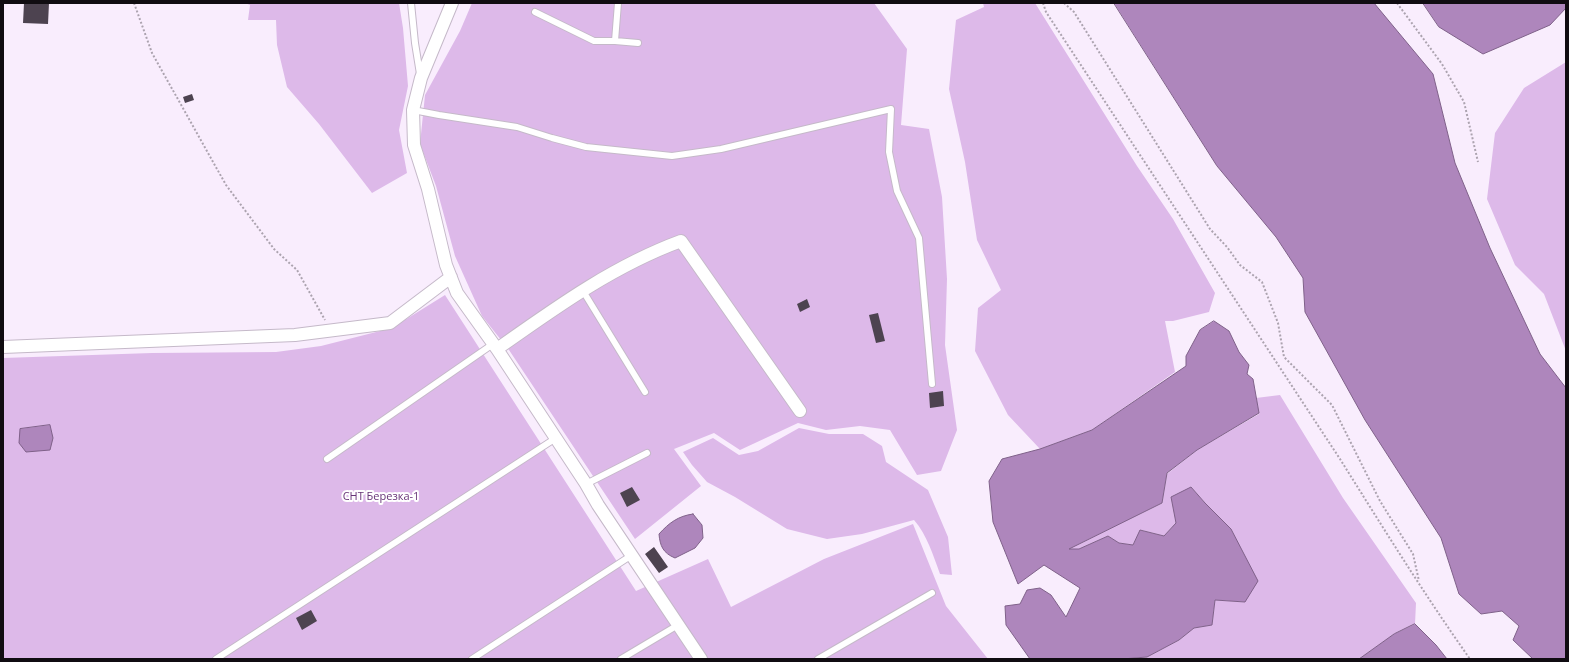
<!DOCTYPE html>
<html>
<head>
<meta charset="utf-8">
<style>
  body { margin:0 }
  #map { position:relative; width:1569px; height:662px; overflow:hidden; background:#f9edfd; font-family:"Open Sans",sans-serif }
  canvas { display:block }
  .frame { position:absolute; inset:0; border:4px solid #100c11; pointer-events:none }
</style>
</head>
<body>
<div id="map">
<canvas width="1569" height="662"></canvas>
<div class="frame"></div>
</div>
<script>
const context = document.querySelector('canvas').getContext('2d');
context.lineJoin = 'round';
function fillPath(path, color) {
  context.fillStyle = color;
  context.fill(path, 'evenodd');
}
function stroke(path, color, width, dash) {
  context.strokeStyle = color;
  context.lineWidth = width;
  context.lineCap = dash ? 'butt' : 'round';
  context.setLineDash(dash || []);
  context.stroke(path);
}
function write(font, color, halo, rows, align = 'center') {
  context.font = font + ' "Open Sans",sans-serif';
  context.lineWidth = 4;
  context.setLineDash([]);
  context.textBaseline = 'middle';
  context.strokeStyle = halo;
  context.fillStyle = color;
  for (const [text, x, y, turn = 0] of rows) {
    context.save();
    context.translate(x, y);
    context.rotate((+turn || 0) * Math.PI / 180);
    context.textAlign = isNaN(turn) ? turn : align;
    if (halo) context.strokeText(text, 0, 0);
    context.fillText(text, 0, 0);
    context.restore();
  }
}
fillPath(new Path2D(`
  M245 3H399L403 28 408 86 399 130 407 173 372 193 319 124 287 87 277 45 276 20H248L250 5Z
  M472 3H874L907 49 901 125 929 129 942 197 947 279 945 345 957 430 941 471 917 475 890 430 860 426 826 430 798 423 740 450 714 433 674 449 701 486 635 539 509 350 482 316 455 256 436 186 420 144 425 95 460 31Z
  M983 3H1035L1137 166 1173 219 1215 293 1209 312 1173 321H1165L1175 372 1092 430 1040 449 1008 415 975 351 978 308 1001 290 977 240 965 162 949 89 956 20 984 7Z
  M1566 62V351L1544 294 1515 265 1487 199 1495 133 1524 88Z
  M445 295 636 591 708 559 731 607 824 559 913 524 946 606 988 659H3V358L152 353 276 352 321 346 392 328Z
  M1280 395 1343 498 1416 603 1415 624 1394 634 1359 659H1122L1147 657 1179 640 1194 628 1212 625 1215 600 1245 602 1205 503 1191 487 1176 523 1164 536 1141 530 1133 545 1119 543 1108 536 1079 549H1068L1162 503 1167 474 1197 450 1259 414 1256 398Z
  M799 428 829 434H863L882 446 886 462 928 490 948 537 952 575 940 574C933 555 927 535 914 520L862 534 827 539 787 529 735 497 707 482 692 465 683 452 713 438 739 455 758 451Z`), '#ddb9e9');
const water = new Path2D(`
  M1114 3H1374L1433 74 1455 163 1490 248 1540 354 1566 388V659H1533L1513 640 1519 626 1502 611 1481 614 1459 594 1441 538 1365 420 1305 312 1303 278 1276 237 1217 166Z
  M1423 3H1566V8L1550 25 1483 54 1439 27Z
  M1214 321 1229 331 1239 352 1249 365 1247 374 1253 379 1259 413 1197 450 1167 473 1162 503 1069 549H1079L1108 536 1119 543 1133 545 1140 530 1164 536 1176 523 1171 497 1191 487 1205 503 1231 529 1258 581 1245 602 1215 600 1212 625 1194 628 1179 640 1147 657 1122 659H1030L1006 625 1005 606 1020 604 1027 590 1040 588 1051 595 1066 617 1080 588 1044 565 1018 584 993 522 989 481 1002 459 1040 449 1092 430 1186 366V356L1200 330Z
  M50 425 53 438 50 450 26 452 19 443 20 429Z
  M693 514 702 525 703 538 695 548 675 558C663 553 660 546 659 534 669 523 678 516 693 514Z
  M1415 624 1436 645 1447 659H1359L1394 634Z`);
fillPath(water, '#ae86bc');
stroke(water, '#7f6189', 1);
fillPath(new Path2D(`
  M24 3H49L48 24 23 23Z
  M192 94 194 100 185 103 183 97Z
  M807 299 810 307 800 312 797 304Z
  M878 313 885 341 876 343 869 315Z
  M943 391 944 406 930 408 929 393Z
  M632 487 640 500 627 507 620 493Z
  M654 547 668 567 659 573 645 554Z
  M311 610 317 621 302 630 296 618Z`), '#4d4350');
const service = new Path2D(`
  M411 3 415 43 420 74
  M618 3 615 41 638 43
  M535 12 594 41H615
  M413 110 439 115 517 127 552 138 586 147 672 156 721 149 891 109 889 152 897 191 919 238 932 384
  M583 291 645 392
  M327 459 493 344
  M586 484 647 453
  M216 659 556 438
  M472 659 632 555
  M621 659 678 625
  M818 659 932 593`);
const minor = new Path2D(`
  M452 3 421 78 413 110 414 145 428 189 446 265 457 293 497 349 586 484 598 505 701 659
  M3 347 295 335 390 323 451 277
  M497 349C555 308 613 266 681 241L800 411`);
stroke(service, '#c5b9c9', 8);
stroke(minor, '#c5b9c9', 14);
stroke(new Path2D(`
  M134 3 152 53 226 185 274 249 297 270 325 320
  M1043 3 1046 12 1340 459C1382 526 1424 594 1470 659
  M1064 3 1074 12 1210 229 1227 247 1240 265 1262 282 1278 323 1284 357 1332 405 1380 501 1413 554 1419 581
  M1397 3 1442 64 1464 102 1478 162`), '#aca3af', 2, [2, 2]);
stroke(service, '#fff', 6);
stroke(minor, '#fff', 12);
write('11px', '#673477', '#fff', [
  ["СНТ Березка-1",381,497]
]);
</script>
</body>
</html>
